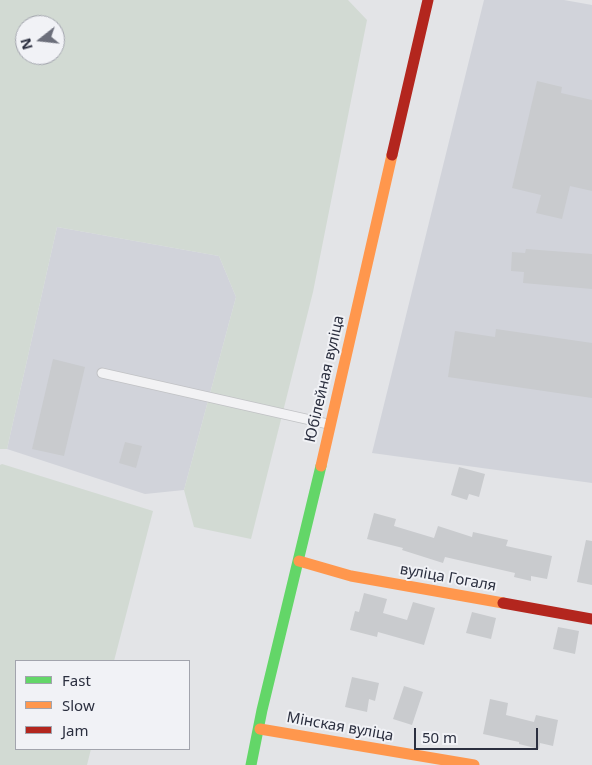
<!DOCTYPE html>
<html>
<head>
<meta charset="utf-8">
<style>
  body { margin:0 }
  #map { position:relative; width:592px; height:765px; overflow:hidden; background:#e3e4e7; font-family:"Noto Sans",sans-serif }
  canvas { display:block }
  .legend { position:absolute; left:15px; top:660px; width:175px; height:90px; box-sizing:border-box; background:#f1f2f6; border:1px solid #a2a4ad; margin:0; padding:6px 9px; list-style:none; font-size:15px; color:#2b2f3f }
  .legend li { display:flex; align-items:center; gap:10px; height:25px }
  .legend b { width:25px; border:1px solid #a2a4ad }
  .north { position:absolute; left:15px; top:15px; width:50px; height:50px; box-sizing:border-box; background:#f1f2f6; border:1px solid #a2a4ad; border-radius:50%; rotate:254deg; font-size:14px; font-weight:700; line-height:20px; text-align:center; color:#2b2f3f }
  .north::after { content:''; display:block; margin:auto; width:18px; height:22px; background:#6b6e7a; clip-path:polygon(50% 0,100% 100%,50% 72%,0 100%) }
  .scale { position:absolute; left:414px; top:728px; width:124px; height:22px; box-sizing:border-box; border:2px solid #2b2f3f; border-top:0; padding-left:6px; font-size:15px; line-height:18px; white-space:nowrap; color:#2b2f3f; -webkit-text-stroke:4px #f1f2f6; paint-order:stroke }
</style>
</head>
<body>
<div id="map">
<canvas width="592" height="765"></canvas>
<ul class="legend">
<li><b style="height:6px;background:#63d668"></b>Fast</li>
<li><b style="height:6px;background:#ff974d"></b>Slow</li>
<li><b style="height:6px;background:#b3261e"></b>Jam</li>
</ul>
<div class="north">N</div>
<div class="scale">50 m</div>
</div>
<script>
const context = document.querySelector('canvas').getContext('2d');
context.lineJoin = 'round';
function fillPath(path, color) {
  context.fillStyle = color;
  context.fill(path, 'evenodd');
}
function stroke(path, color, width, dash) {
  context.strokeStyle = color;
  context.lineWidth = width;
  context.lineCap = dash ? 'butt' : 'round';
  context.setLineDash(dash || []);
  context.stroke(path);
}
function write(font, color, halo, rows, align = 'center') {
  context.font = font + ' "Noto Sans",sans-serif';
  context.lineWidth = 4;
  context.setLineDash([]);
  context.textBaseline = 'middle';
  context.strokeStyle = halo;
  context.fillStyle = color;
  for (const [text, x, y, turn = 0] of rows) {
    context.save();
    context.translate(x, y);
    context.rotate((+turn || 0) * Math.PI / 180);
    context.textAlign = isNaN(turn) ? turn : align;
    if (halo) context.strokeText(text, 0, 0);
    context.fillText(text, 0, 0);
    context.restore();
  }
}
fillPath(new Path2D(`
  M484 0H564L592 5V483L372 453Z
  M57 227 219 256 236 297 184 490 145 494 7 449Z`), '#d1d3da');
fillPath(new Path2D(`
  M0 0H348L367 20 313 292 251 539 194 527 184 490 236 297 219 256 57 227 7 449H0ZM25 25H55V55H25Z
  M2 464 153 511 114 661H16V749H91L87 765H0V465Z`), '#d2dad3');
fillPath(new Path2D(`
  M537 81 562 87 561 93 592 100V191L570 186 562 219 536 213 541 195 512 188Z
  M526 249 592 254V289L523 283 524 272 511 271 512 252 525 253Z
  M496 329 592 343V398L448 377 455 331 495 337Z
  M53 359 85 367 64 456 32 449Z
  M125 442 142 446 136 468 119 463Z
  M459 467 485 474 479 497 469 494 467 500 451 495Z
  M374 513 396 519 394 526 434 538 438 526 472 537 473 532 508 540 506 546 552 556 547 579 531 576V581L514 577 515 573 445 557 443 563 402 550 403 548 367 539Z
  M586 540 592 541V585L577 582Z
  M364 593 387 599 383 613 407 620 413 602 435 608 424 645 378 632 377 637 350 630 355 611 359 612Z
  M472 612 496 618 491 639 466 633Z
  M558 627 579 631 575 654 553 649Z
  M352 677 379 683 375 701 369 699 367 712 345 707Z
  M404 686 423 692 412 725 393 719Z
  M490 699 508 703 506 715 534 722 536 715 558 720 553 746 540 743 539 749 519 744V742L483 734Z`), '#c9cbce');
const lane = new Path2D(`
  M102 373 328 424`);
stroke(lane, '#c1c2c5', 11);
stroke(lane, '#f2f2f4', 9);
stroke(new Path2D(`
  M251 765 262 710 321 466`), '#63d668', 11);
stroke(new Path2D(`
  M321 466 392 155
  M299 561 351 576 503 603
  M260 729 474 765`), '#ff974d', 11);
stroke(new Path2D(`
  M392 155 428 0
  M503 603 592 619`), '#b3261e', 11);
write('15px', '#2b2f3f', '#f1f2f6', [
  ["Юбілейная вуліца",325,379,-77],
  ["вуліца Гогаля",448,578,10],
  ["Мінская вуліца",340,727,10]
]);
</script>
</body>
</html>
